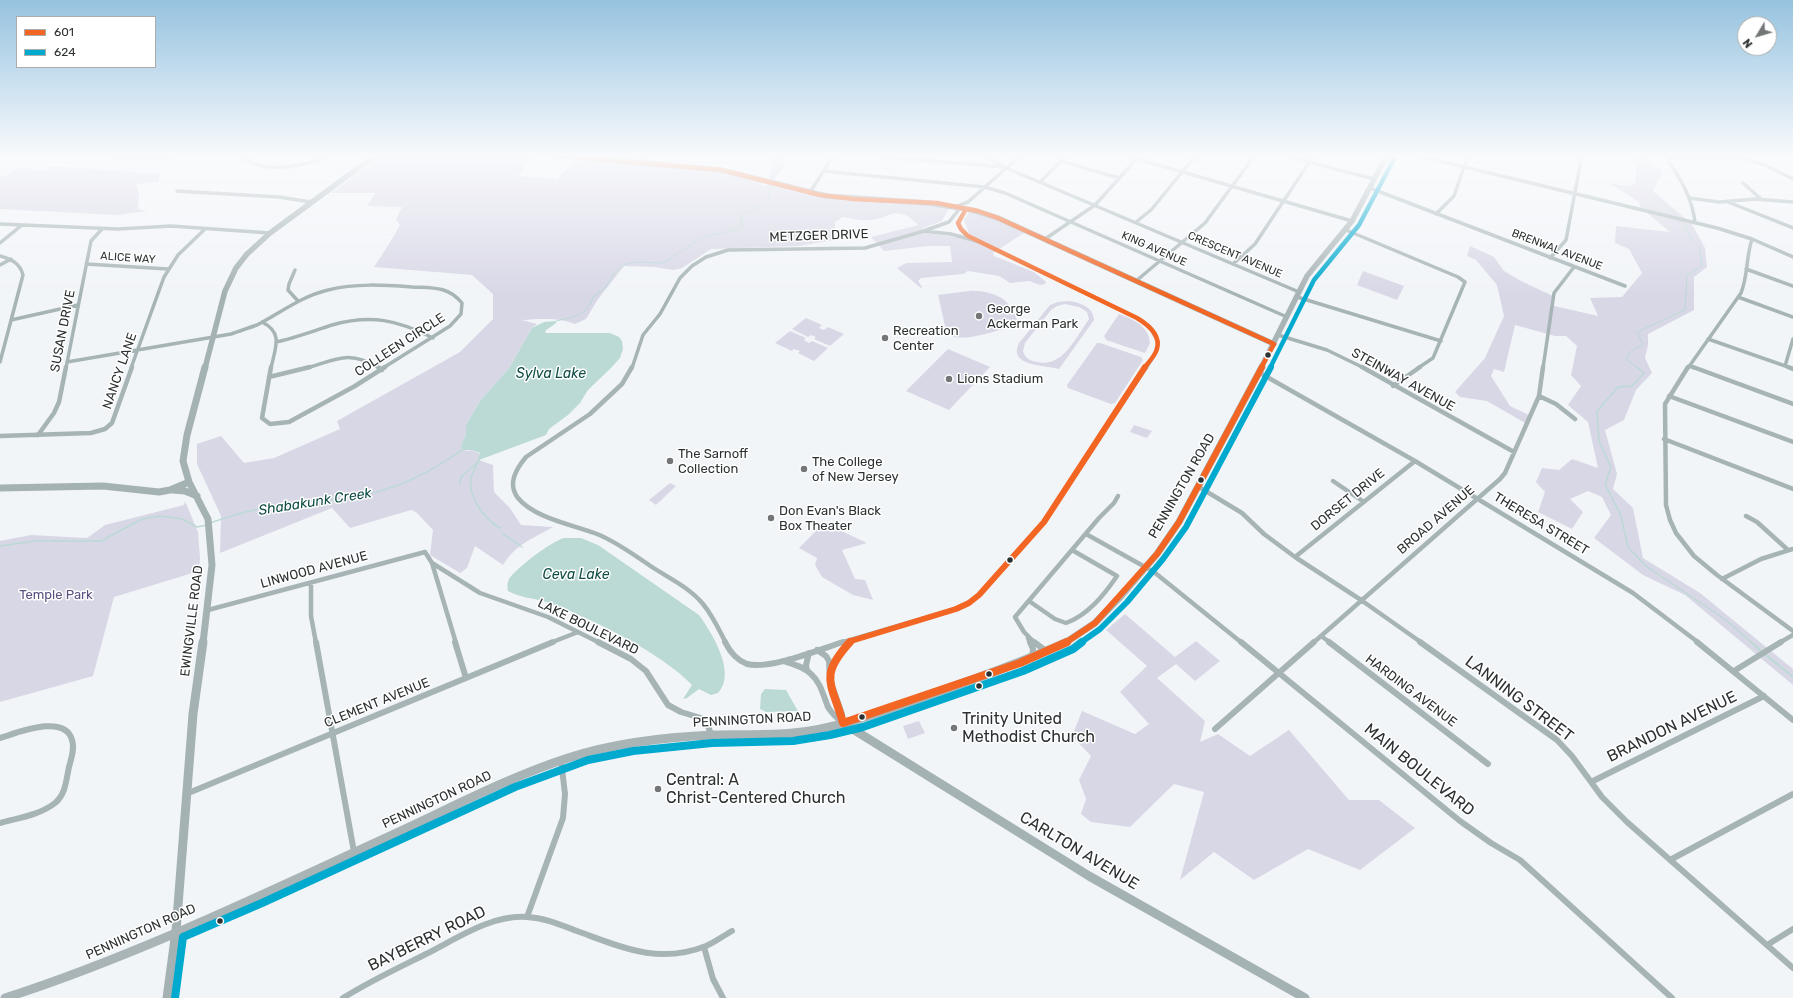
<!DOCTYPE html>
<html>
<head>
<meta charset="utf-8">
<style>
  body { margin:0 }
  #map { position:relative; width:1793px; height:998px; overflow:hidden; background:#f2f5f8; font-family:Rubik,sans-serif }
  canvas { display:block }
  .legend { position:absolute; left:16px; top:16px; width:140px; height:52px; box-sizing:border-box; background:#fff; border:1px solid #abadad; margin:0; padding:5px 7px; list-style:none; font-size:12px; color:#2e3132 }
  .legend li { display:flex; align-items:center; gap:8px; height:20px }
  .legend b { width:20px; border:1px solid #abadad }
  .north { position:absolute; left:1737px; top:16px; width:40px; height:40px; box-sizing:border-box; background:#fff; border:1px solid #abadad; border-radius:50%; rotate:232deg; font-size:11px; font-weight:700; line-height:16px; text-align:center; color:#2e3132 }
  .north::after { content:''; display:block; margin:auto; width:14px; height:18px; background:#737677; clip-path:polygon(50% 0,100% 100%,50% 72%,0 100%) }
</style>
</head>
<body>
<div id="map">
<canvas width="1793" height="998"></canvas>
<ul class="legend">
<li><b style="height:5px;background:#f26522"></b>601</li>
<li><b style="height:5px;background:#00a9ce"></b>624</li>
</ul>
<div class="north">N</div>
</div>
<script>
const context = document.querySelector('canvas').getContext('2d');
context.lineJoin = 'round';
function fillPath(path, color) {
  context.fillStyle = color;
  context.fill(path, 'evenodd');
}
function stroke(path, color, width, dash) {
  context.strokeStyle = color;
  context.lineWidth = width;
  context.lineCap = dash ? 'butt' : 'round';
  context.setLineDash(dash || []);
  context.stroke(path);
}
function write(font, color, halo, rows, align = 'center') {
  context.font = font + ' Rubik,sans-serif';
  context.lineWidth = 3;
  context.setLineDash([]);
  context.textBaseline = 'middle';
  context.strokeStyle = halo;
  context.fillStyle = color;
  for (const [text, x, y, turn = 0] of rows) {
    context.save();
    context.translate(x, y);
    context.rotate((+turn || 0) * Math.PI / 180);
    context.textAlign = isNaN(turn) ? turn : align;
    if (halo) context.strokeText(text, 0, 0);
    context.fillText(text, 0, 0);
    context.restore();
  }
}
fillPath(new Path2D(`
  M383 155H533L518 176 557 179 575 159 720 172 762 183 761 186 770 185 809 195 811 191 836 196 951 205 942 221 923 228 927 233 971 239 964 220 971 209 1027 231 993 253 994 256 1034 272 1046 282 1045 284 1040 285 1029 281 1010 283 999 276 968 271 963 274 921 278 918 281 922 287 921 288 897 268 906 263 952 262 950 246H928L884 251 871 237 918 225C895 202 891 220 868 220 860 221 851 218 843 217L835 222V240L798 246 711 249 682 268 673 270 654 267 624 266 598 299 586 319 575 324C558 317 540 319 522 320L537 324 532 328 509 368 480 401 466 425V434L461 446 466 451 472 450 480 454 479 460 493 465 494 492 510 508 521 525 553 527C532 539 516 544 503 565L475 546 467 568 460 573 430 555 433 530 416 512 411 510 350 528 332 508 220 553 221 516 197 464V444L221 436 244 463 274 458 340 429 337 421 460 352 493 319V294L472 275 374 267C383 253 392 240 400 225L396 220 402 207 367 206 375 193H331Z
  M773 155H782L784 167 774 179H769Z
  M1637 155H1643L1663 172 1653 191 1692 224 1705 248 1707 267 1694 277V310L1648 334V345L1645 358 1652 373 1636 390 1624 420 1605 430 1617 474 1613 489 1633 508 1643 558 1700 593 1793 669V685L1685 595 1643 575 1594 538 1611 515 1602 497 1588 491 1570 499 1583 512 1572 529 1538 512 1545 492 1536 482 1542 468 1559 470 1572 459 1598 468 1588 422 1568 405 1581 386 1571 375 1577 346 1566 336H1555L1515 325 1504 372 1494 369 1491 376 1510 406 1531 416 1527 424 1487 401 1460 397 1455 392 1485 358 1504 316 1497 285 1476 260 1467 256 1470 246 1494 257 1504 271 1521 281 1553 296 1550 305 1598 316 1590 298 1622 297 1642 273 1629 249 1615 243 1616 226 1670 232 1640 207 1639 202 1609 183 1627 186 1635 184Z
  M52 166 160 174 158 182 136 184 139 192 138 209 147 211 117 215 0 209V176H6L18 167 43 171Z
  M1363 271 1404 286 1397 300 1357 285Z
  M969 291C981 290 1001 294 1008 304 1013 310 1016 318 1019 324 1002 329 968 342 951 336L945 326 938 295Z
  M1068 301C1079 302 1094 307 1094 320L1059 369C1047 365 1007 367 1019 343L1050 305 1058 302ZM1065 304 1079 307 1087 312 1089 319 1087 322C1075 339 1062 368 1037 362 1030 361 1025 358 1023 351L1025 343 1051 310 1057 306Z
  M1119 314C1133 319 1149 326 1150 343L1145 353 1106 340 1104 336Z
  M806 318 822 325 819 328 824 330 828 327 844 334 830 346 814 339 816 337 811 335 808 337 792 329Z
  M790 331 806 338 804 340 809 343 812 341 828 348 814 361 798 353 800 351 794 349 792 351 775 343Z
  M1097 343H1100L1141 357 1143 360 1115 403 1111 404 1068 388 1067 385Z
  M948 349 990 367 949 410 906 391Z
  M1134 425 1152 431 1147 438 1130 432Z
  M670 483 676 486 656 505 649 500Z
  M185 501 198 532 200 558 199 571 114 597 93 676 0 702V541L31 535 87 538 105 525 184 505Z
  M824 523 867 543 842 550 855 579 865 580 873 600 853 595 822 577 815 565 817 558 799 548Z
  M1125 614 1175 657 1196 641 1220 661 1195 681 1176 664 1157 678 1205 721 1200 742 1218 734 1250 756 1289 730 1349 800H1379L1415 828 1360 870 1308 849 1254 880 1214 852 1180 880 1204 792 1174 784 1130 827 1091 822 1081 814 1086 799 1079 780 1091 756 1072 736 1082 711 1135 734 1149 724 1120 692 1147 666 1106 630Z
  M919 721 925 733 908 739 903 726Z`), '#d8d7e6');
fillPath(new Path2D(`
  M556 321V323L545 331 546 333H610L619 337 622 341 623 349 620 358 611 368 588 390 580 403 568 415 549 429 546 435 479 460 478 459 480 453 472 450H462L461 446 466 434V425L480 401 509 368 532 328 544 322Z
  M564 538H581L598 545 699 615C712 633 737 673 718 693L711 695 699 689 687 698 683 699 692 685C662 653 587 616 546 602 534 598 520 598 508 591 507 587 507 583 509 579 516 568 552 541 564 538Z
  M765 689 786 690 798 711 766 712 760 709 761 694Z`), '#bbdad5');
stroke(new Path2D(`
  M1639 155 1650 166 1654 178 1644 187 1654 199 1673 211 1676 217
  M556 321 573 317 584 312 591 303 593 297 605 288 614 273 626 264 637 262 663 263 703 237 738 229 742 226 741 217 743 214 764 204 768 200 770 184 779 169V155
  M1638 368 1627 360 1629 353 1643 344 1637 332 1685 310 1687 275 1702 266 1699 246 1690 237 1685 224 1678 220`), '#bbdad5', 1);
stroke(new Path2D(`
  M1637 367 1644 373 1632 386 1618 387 1597 411 1599 441 1611 467 1605 484 1621 516 1628 547 1646 566 1726 620 1752 643
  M479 460C476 466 473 471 471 478 468 497 484 519 500 528
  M460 484 461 477 477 463
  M210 523C239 513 269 505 299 502 320 500 340 500 360 496 397 489 431 472 462 450
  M503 534 522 547
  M0 546 35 541H101L142 519 160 516 182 519 197 527 207 525`), '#bbdad5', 1.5);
stroke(new Path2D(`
  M1751 642 1762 652
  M1765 654 1793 677`), '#bbdad5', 2);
stroke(new Path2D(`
  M91 155 146 158 191 155
  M247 155V159C263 174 310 166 328 155
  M865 155 1004 167 1299 292
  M984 155 1002 166
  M1124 155 1352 221
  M1283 155 1374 179
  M1415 155 1717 228 1752 239 1793 257
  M1061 161 1119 178
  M641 163 649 155
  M823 171 985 187 1005 193 1287 317
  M1040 182 1067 155
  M1743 183 1761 199
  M1370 188 1625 286
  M177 191 279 197 311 202
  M810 192 834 155
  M1689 198 1719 202 1755 199 1793 202
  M1728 202 1793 228
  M955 207 968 202 1021 155
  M966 209 958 224 961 230 968 237
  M1436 214 1454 196 1468 155
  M1136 222 1151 210 1196 155
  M1695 222C1692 199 1682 181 1669 162L1670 158H1743L1765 165 1793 179
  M0 224 118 229 171 226 270 233
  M926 230 949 222 960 208
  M1346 230 1458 277 1465 282 1433 358 1418 368
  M1045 239 1095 205 1140 155
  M0 243 22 225
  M0 256C11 259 20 263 23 275L0 362
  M1550 258 1566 240 1582 155
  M86 264 168 269
  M1233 264 1255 244 1314 155
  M0 265 11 259
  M1746 269 1793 286
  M295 270 289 284 288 290 298 301
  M1136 281 1205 223 1255 155
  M1297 297 1441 341
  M1738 297 1793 317
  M11 320 78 305
  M262 322C284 333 275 348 271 368
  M1278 335 1327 350 1364 368
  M1708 339 1791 368
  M276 342C295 338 313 331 332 325 371 314 398 320 433 338
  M67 362 231 334C239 331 249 328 257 325 280 313 302 296 328 290 356 283 384 285 412 287 433 288 448 286 462 303L461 314 450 326 383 368
  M1689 366 1695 368
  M1785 366 1793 339
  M66 368 91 241 102 229
  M131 368 164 277 178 255 205 229
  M307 368C337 359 350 350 379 368
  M632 368 643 335 660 314 680 278 692 266 706 257 728 250 865 248 924 231 951 234 980 242 1137 318 1150 327 1158 342 1155 354 1146 368
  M1543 368 1554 293 1574 267
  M1688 368 1741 293C1748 276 1746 257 1752 239`), '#a7b4b6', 3.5);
stroke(new Path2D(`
  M271 367 262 418 270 424 289 422 355 386 385 367
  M378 367 382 370
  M632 367 622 384 590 414 526 457C516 469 507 484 518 498 534 518 574 525 597 534 617 542 634 555 652 567 669 578 690 588 703 604 713 616 719 630 726 643
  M1362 367 1514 452
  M1688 367 1665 404 1666 505 1670 520 1676 533 1694 556 1717 575 1793 631
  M1693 367 1793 404
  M1788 367 1793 369
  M1260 373 1415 461 1633 593 1699 643
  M269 377 310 367
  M1393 386 1420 367
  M1539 396 1556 404 1575 419
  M1669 396 1793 442
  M38 435 54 413 59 402 66 367
  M0 436 91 433 105 429 112 423 132 367
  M1664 439 1793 489
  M1333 481 1364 502
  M1199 487 1242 513 1264 534 1295 557 1361 600 1422 643
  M1746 516 1757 522 1788 550
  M1086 534 1154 572 1242 643
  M1295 557 1415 461
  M432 563 480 593 548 617 600 643
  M1722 579 1761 559 1793 549
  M311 583V616L316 643
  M1029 601 1055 619 1066 623C1088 615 1104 595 1117 576L1072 550
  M208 610 425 552 432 563 456 643
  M1321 636 1331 643
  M1028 638 1030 643
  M550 643 578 632
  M840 643 946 612 963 606 979 595 1044 522 1146 367
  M849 643 851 641
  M1035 643 1024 632 1015 617 1099 518 1114 503 1118 496
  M1313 643 1500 479 1505 473 1539 396 1543 367
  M1779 643 1793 635`), '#a7b4b6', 4.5);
stroke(new Path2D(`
  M316 642 354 852
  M455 642 466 678
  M598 642 631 659 646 671 668 705 681 712 701 718 707 722 711 735
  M725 642C730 652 736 660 747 664 769 670 821 649 843 642
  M1030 642 1033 649 1032 658
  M1034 642 1046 651
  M1241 642 1460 821 1491 843 1520 860 1672 998
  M1329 642 1488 764
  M1420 642 1557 740 1572 756 1602 797 1627 822 1793 968
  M1697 642 1793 720
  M817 650 826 656 829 661 830 680 842 714 843 723
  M783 661C793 664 804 667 811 674 821 683 823 695 828 707 832 714 837 718 843 723
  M830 668 850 642
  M807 670 806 665 809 653
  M1734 671 1781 642
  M1215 729 1314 642
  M0 738C17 733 65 713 72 740 75 749 71 759 69 767 66 780 66 794 55 803 40 815 18 818 0 823
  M1591 782 1764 696
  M186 794 553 642
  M1670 860 1793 794
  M527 917 563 818 565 794 561 760
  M1767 945 1793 929
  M704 947 713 979 723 998
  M343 998C370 981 398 968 426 954 456 939 492 914 527 917 545 918 561 925 577 931 621 947 658 965 706 946 715 942 723 936 732 931`), '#a7b4b6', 6);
stroke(new Path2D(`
  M553 155 721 170 827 196 929 203 972 210 998 218 1274 344
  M205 368 225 291 236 268 247 254 270 233 376 155`), '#a5b2b4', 5.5);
stroke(new Path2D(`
  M0 488 103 486 159 492 170 490 189 482
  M173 490 185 491 197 496
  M203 643 212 565 208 519 189 482 183 461 187 435 205 367`), '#a5b2b4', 7);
stroke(new Path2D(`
  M843 723 1089 876 1305 998
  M167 998 176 931 193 714 203 642`), '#a5b2b4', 9);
stroke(new Path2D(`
  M1261 368 1307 276 1352 221 1387 155`), '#a9b4b7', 5.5);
stroke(new Path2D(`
  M1065 643 1095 623 1121 596 1157 554 1179 522 1262 367`), '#a9b4b7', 7);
stroke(new Path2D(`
  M5 998C138 955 265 893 392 835 449 809 509 777 568 758 614 743 665 737 714 735 740 734 767 736 793 733 836 729 878 713 918 699 969 681 1018 664 1067 642`), '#a9b4b7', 9);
stroke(new Path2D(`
  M553 155 722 170 820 195 854 199 937 203 978 211 998 218 1274 344 1261 368
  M966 209 958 223 961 229 968 236 1137 318C1147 324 1161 335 1157 349 1155 356 1148 363 1144 368`), '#f26522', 4.5);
stroke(new Path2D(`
  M849 643 851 641 956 609 969 603 979 595 1044 522 1145 367
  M1065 643 1095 623 1157 554 1179 522 1262 367`), '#f26522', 6);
stroke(new Path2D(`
  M850 642C818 677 832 683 843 723L1020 663 1067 642`), '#f26522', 8);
stroke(new Path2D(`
  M1270 368 1314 280 1359 225 1394 159`), '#00a9ce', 4.5);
stroke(new Path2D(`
  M1080 643 1100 629 1127 602 1163 559 1186 527 1271 367`), '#00a9ce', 6);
stroke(new Path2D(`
  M175 998 183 937 262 903 515 787 588 760 633 751 712 743 793 741 830 735 863 727 1023 671 1073 649 1082 642`), '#00a9ce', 8);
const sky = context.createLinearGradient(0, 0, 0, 294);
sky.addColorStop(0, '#96c3e0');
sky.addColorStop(0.53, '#f9fafc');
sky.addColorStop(1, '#f9fafc00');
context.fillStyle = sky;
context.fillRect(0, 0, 1793, 294);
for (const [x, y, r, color] of [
  [979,316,4,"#737677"],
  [885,338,4,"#737677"],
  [1268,355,3.5,"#2e3132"],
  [949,379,4,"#737677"],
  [670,461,4,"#737677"],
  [804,469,4,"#737677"],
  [1201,480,3.5,"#2e3132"],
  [771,518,4,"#737677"],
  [1010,560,3.5,"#2e3132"],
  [989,674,3.5,"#2e3132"],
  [979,686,3.5,"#2e3132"],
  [862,717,3.5,"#2e3132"],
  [954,728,4,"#737677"],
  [658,789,4,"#737677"],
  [220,921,3.5,"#2e3132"]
]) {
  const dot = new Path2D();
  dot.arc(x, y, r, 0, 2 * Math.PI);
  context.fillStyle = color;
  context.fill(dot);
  stroke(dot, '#fff', 1.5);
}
write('11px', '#2e3132', '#fff', [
  ["KING AVENUE",1154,249,24],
  ["BRENWAL AVENUE",1557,250,21],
  ["CRESCENT AVENUE",1235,255,23],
  ["ALICE WAY",128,258,4]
]);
write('13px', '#2e3132', '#fff', [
  ["METZGER DRIVE",819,236,-2],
  ["SUSAN DRIVE",63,331,-79],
  ["COLLEEN CIRCLE",400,345,-33],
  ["NANCY LANE",120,371,-71],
  ["STEINWAY AVENUE",1403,380,29],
  ["PENNINGTON ROAD",1182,486,-60],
  ["DORSET DRIVE",1348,500,-39],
  ["BROAD AVENUE",1436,520,-41],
  ["THERESA STREET",1541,524,31],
  ["LINWOOD AVENUE",314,570,-15],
  ["EWINGVILLE ROAD",192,621,-83],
  ["LAKE BOULEVARD",588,627,26],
  ["HARDING AVENUE",1411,691,37],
  ["CLEMENT AVENUE",377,703,-22],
  ["PENNINGTON ROAD",752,720,-3],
  ["PENNINGTON ROAD",437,800,-25],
  ["PENNINGTON ROAD",141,932,-24]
]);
write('13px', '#2e3132', '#fff', [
  ["George",987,309],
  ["Ackerman Park",987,324],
  ["Recreation",893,331],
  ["Center",893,346],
  ["Lions Stadium",957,379],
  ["The Sarnoff",678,454],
  ["Collection",678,469],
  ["The College",812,462],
  ["of New Jersey",812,477],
  ["Don Evan's Black",779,511],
  ["Box Theater",779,526]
], 'left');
write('13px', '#5a4f7f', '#fff', [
  ["Temple Park",56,595]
]);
write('italic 14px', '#0f4d45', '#fff', [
  ["Sylva Lake",551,374],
  ["Shabakunk Creek",315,502,-9],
  ["Ceva Lake",576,575]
]);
write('16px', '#2e3132', '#fff', [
  ["LANNING STREET",1519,699,37],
  ["BRANDON AVENUE",1672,727,-26],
  ["MAIN BOULEVARD",1419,770,39],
  ["CARLTON AVENUE",1079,851,31],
  ["BAYBERRY ROAD",427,939,-26]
]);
write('16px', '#2e3132', '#fff', [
  ["Trinity United",962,719],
  ["Methodist Church",962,737],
  ["Central: A",666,780],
  ["Christ-Centered Church",666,798]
], 'left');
</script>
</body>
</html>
